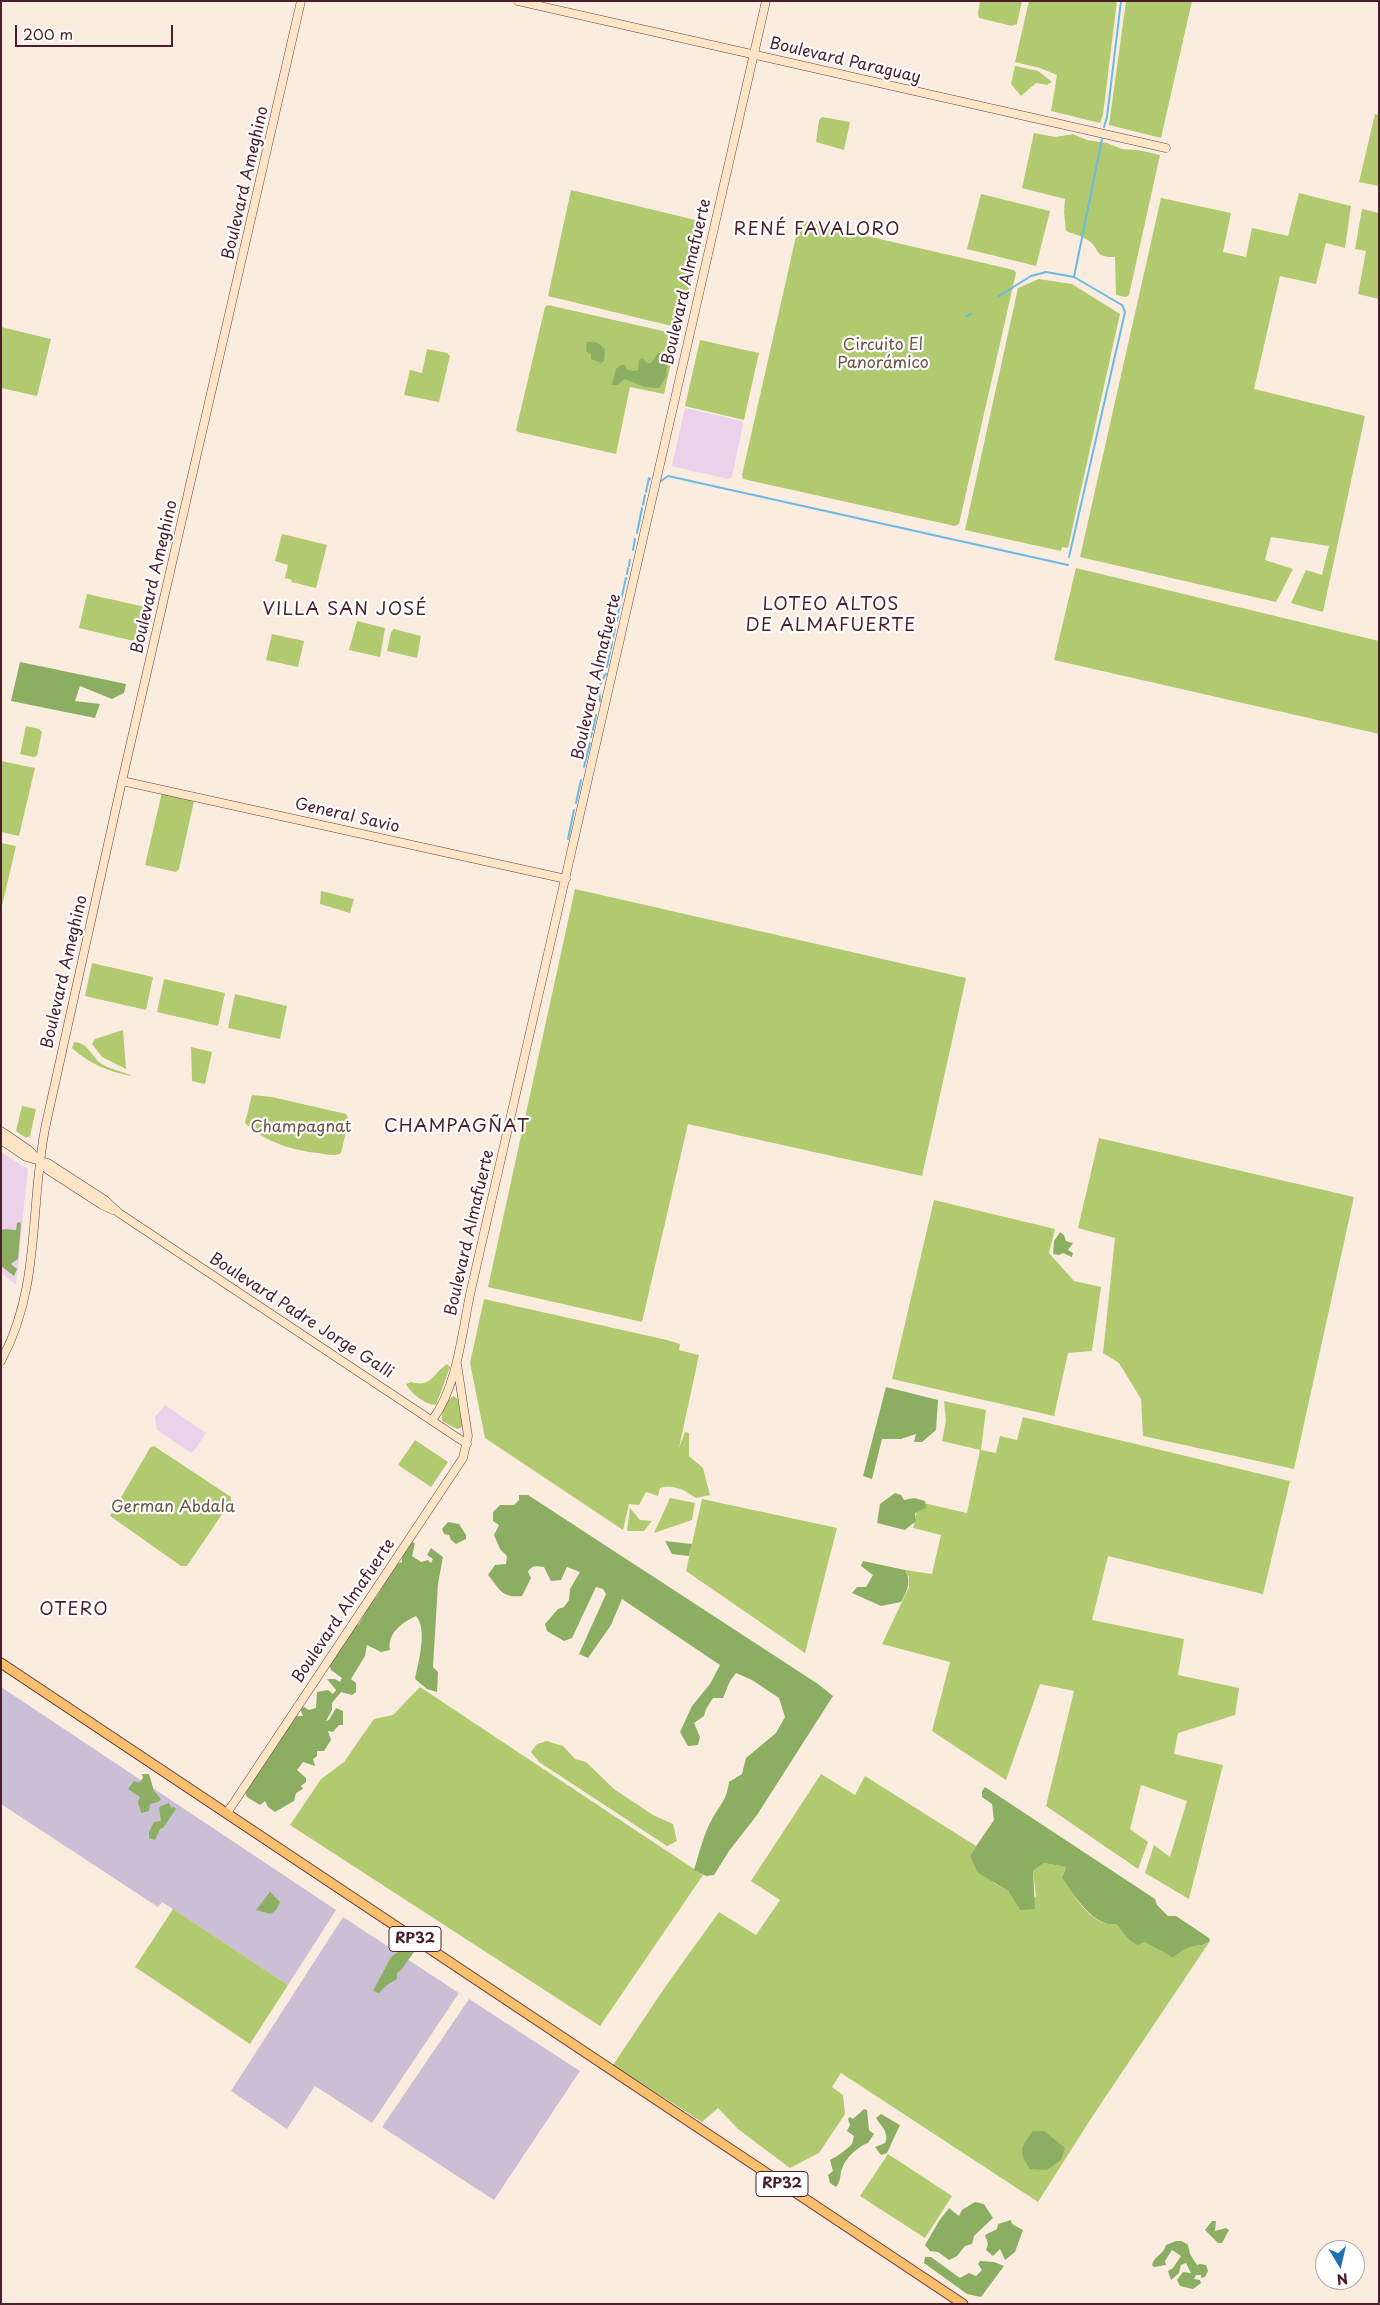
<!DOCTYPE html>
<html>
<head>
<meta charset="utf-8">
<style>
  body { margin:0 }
  #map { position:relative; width:1380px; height:2305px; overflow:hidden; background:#faeddf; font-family:"Playpen Sans",sans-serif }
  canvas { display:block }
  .frame { position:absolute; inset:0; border:2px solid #4a1f2b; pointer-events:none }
  .north { position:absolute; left:1315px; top:2240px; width:50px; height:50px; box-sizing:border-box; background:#fff; border:1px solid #b7a5aa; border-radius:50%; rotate:171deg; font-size:14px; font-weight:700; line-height:20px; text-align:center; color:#4a1f2b }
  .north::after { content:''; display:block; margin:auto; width:18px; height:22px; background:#1f6fb2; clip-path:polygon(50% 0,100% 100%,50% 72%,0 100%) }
  .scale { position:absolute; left:15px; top:25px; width:158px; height:22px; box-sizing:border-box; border:2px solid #4a1f2b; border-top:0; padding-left:6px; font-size:15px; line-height:18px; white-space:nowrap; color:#4a1f2b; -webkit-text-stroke:4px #fff; paint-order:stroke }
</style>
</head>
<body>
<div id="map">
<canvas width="1380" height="2305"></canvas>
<div class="frame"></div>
<div class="north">N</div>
<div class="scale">200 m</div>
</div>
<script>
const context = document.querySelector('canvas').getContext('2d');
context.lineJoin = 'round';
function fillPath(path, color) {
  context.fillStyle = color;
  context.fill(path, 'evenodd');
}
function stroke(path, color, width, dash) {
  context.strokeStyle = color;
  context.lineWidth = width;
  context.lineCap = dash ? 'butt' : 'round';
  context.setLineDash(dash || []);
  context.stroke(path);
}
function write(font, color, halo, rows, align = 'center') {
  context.font = font + ' "Playpen Sans",sans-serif';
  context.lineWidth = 4.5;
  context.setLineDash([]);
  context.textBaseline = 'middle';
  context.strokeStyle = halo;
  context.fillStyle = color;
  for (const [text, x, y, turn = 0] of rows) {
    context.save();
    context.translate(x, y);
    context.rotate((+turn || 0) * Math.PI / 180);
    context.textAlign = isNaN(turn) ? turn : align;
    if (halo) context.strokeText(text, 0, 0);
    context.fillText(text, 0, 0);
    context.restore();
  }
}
fillPath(new Path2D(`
  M685 408 742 421 743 424 732 477 728 479 672 466Z
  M1 1152 28 1169 16 1285 1 1273Z
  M165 1405 206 1433 194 1451 191 1453 157 1430 155 1417Z`), '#ecd1ea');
fillPath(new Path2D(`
  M1 1687 336 1910 288 1985 162 1902 158 1907 1 1804Z
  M343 1917 459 1993 372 2123 315 2086 287 2129 231 2091Z
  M469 1999 580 2071 494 2200 382 2127Z`), '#cbbfd5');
fillPath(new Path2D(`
  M980 1H1022L1017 24 1012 26 979 18 978 13Z
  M1029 1H1117L1103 115 1100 123 1051 111 1057 75 1040 68 1015 62Z
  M1126 1H1192L1161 138 1109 125Z
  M1015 66 1038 71 1052 82 1047 85 1036 83 1021 96 1011 84Z
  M1375 114 1379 115V186L1359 182Z
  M822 117 850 122 844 150 816 142 819 120Z
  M1034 133 1055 137 1073 134 1087 140 1107 143 1122 149 1138 150 1160 155 1129 295 1126 297 1116 295 1115 257C1092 258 1101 247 1086 239 1080 235 1073 234 1066 231L1064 212 1065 199 1022 188Z
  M571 190 704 222 680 328 548 296Z
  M1299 193 1351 206 1345 248 1326 243 1316 284 1280 276 1254 389 1365 416 1323 612 1291 603 1306 570 1322 575 1329 546 1271 537 1265 560 1293 569 1276 602 1080 557 1161 198 1231 213 1223 252 1246 257 1252 228 1288 236Z
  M981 194 1050 211 1036 266 967 249Z
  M1362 209 1379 213V299L1358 294 1366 251 1355 249Z
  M802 221 1014 270 1016 273 959 524 955 526 743 479 742 475 799 223Z
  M1039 279 1072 284 1120 314 1068 548 1062 547 1061 551 965 530 1018 288Z
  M548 305 676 334 677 336 664 394 630 387 616 454 518 432 516 430 545 307Z
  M1 327 51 339 37 396 1 388Z
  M700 340 759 353 744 420 685 406Z
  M427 349 447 353 450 356 439 402 404 395 410 370 422 373Z
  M282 534 327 545 316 588 291 582 292 580 285 578 288 565 275 561Z
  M1076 568 1379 641V734L1054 660Z
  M87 594 150 608 142 643 79 628Z
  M357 621 385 628 380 657 349 650Z
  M394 629 421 636 417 658 387 651 391 632Z
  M272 634 304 641 298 667 266 660Z
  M26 726 39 729 42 732 37 756 33 757 20 754Z
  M1 761 35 768 19 836 1 832Z
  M162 792 192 799 194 801 179 869 176 872 145 865Z
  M1 843 16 846 1 910Z
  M575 889 966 978 922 1176 688 1124 642 1322 488 1287Z
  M321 891 354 899 350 913 320 904Z
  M92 963 153 977 146 1010 85 996Z
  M164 979 225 993 218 1026 157 1012Z
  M235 994 287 1006 280 1039 228 1028Z
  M123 1030 126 1069 102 1057 92 1044 95 1039Z
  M74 1042C87 1042 91 1055 100 1063 110 1070 123 1071 132 1076 111 1073 88 1063 72 1048Z
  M191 1047 212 1052 205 1084 192 1081Z
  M252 1095 272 1097 346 1114 349 1119 341 1153C335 1157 325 1154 318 1153 291 1150 265 1142 245 1123Z
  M22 1106 36 1109 30 1136 26 1138 16 1131Z
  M1099 1138 1354 1197 1294 1469 1143 1436 1141 1399 1119 1363 1103 1353 1115 1238 1078 1228Z
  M934 1200 1055 1229 1049 1253 1074 1281 1101 1287 1092 1351 1068 1353 1054 1416 892 1379Z
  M484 1299 667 1340 680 1344 679 1350 699 1355 679 1448 685 1432 689 1433V1456L703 1468 710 1495 696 1498C684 1490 675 1484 660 1488L658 1496 646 1492 639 1505 629 1504 623 1530 485 1438 470 1363Z
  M447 1364 450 1367 436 1405C426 1405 410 1393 406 1384L411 1382C432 1388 432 1374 447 1364Z
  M454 1396 458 1400 463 1425 461 1428 457 1429 442 1421C441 1413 446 1399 454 1396Z
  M944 1401 986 1410 981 1450 996 1453 1000 1436 1017 1440 1023 1417 1290 1481 1263 1594 1108 1556 1092 1620 1184 1639 1178 1675 1239 1688 1235 1715 1178 1733 1174 1754 1223 1765 1189 1899 1145 1873 1154 1845 1170 1857 1187 1801 1141 1785 1130 1829 1148 1842 1138 1869 1046 1806 1074 1691 1040 1684 1006 1780 932 1731 950 1662 882 1644 909 1587V1577L905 1570 932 1574 941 1535 913 1528 919 1502 967 1513 980 1450 942 1441 946 1421Z
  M415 1440 448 1462 431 1487 398 1465Z
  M154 1446 231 1497V1501L187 1566H181L110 1516 150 1448Z
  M670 1498 695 1503 692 1520 654 1533Z
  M702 1499 837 1528 805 1653 686 1571Z
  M630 1508 640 1520 652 1521 644 1531H627Z
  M420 1687 703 1875 600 2026 290 1825 321 1779 344 1762 374 1719 393 1715Z
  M547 1741 563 1746 575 1759 586 1762 614 1789 653 1815 673 1824 677 1841 667 1846 539 1762 531 1752 537 1744Z
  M821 1774 855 1795 865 1776 976 1846 970 1855 994 1883 1008 1891 1020 1910 1036 1896 1033 1871 1044 1863 1066 1867 1062 1878C1074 1895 1092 1928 1116 1924L1129 1940 1145 1942 1173 1958C1179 1953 1187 1947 1195 1946 1202 1945 1204 1946 1210 1941L1092 2117 1038 2202 841 2073 832 2087 843 2095 845 2114 819 2153 790 2168 738 2129 718 2108 702 2122 613 2065 663 1990 719 1912 756 1935 780 1900 751 1881Z
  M173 1909 288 1985 250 2044 135 1967Z
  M888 2154 952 2196 925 2238 860 2196Z`), '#b1ca70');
fillPath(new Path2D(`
  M587 342C596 341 600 343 605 350L604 361 601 363 591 359V354L586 351Z
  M669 349 673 351 670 365 667 366 666 377 659 388 645 387 625 379 617 385H612L616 369 621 365H625L626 369 633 371 638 370 639 360 642 358 647 363H651L658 353H665Z
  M20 662 126 684 124 693 112 699 80 686 75 701 100 704 95 718 11 701Z
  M19 1222 21 1223 18 1259 11 1264 17 1269 14 1276 1 1266V1233L3 1229 16 1230 17 1223Z
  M1060 1232 1064 1235 1066 1241 1073 1243 1068 1250 1073 1253 1072 1257 1063 1253 1059 1255 1053 1254 1054 1241Z
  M886 1387 938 1400 936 1430 922 1442H914L916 1434 901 1439H882L872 1479 863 1476Z
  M895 1493 901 1495 904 1500 914 1498 925 1501 926 1508 915 1513 916 1521 905 1530 877 1523 880 1504Z
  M519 1495H528L818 1684 833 1696 757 1815 729 1851 714 1875 706 1876 694 1870C699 1854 703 1836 711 1821 720 1804 726 1802 729 1782L742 1774 746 1758 776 1733 785 1717 779 1698 752 1680 736 1673 730 1681 723 1698H713L706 1709 704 1716 694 1723 700 1737 698 1745 688 1746 680 1732 692 1706 710 1684 720 1665 622 1599 611 1625 588 1658 579 1654 606 1594 603 1589 596 1587 572 1638 564 1641 547 1631 545 1624 558 1609 564 1607 569 1600 570 1589 580 1572 567 1567 561 1580 551 1581 544 1567C537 1566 531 1565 528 1572L531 1578 522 1596C501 1598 500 1589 488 1575L495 1565 506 1564 507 1556 500 1549 494 1535 499 1525 493 1521V1512L500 1505H514L519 1500Z
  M448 1522 459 1524 466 1535V1539L456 1544 451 1540 449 1535 444 1534 442 1529Z
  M410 1541 415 1543 412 1556 421 1562 428 1560 431 1563 433 1559 427 1555 431 1548 443 1557 438 1584 433 1667 438 1672 437 1692 427 1689 415 1679C418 1663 428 1629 416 1616 403 1622 387 1633 390 1650L381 1652 367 1645 365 1656 351 1679 356 1683V1692L352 1695 341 1692 332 1703V1710L326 1721 329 1720 336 1708 343 1711V1725H339L333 1732 328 1731 331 1740 324 1751H317V1756L313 1759 315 1766 303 1762 297 1770 306 1778V1782L301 1786 303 1789 296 1793 294 1801 275 1812 268 1807 265 1801 260 1805 247 1797 245 1792 246 1789 295 1716H303L300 1708 304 1707 309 1710 316 1708 317 1692 328 1690 333 1694 336 1690 327 1679H335L340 1682 342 1678 331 1670 329 1664 355 1626 359 1624 372 1600 376 1598 396 1564 402 1562V1555Z
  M665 1541 692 1544 689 1556 672 1554Z
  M863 1561 905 1570C912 1582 907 1591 901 1602L881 1606 852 1593 857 1587H866L873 1575 861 1566Z
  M142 1774H149L154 1791 161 1799 158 1802 150 1804 149 1811 141 1813 138 1802 140 1797 128 1789 134 1781 139 1783 143 1778Z
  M985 1787 1155 1899 1157 1905 1168 1916H1176L1209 1938 1210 1941C1203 1946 1202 1945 1195 1946 1187 1947 1179 1953 1173 1958L1145 1942 1138 1945 1129 1940 1116 1924C1094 1928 1073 1894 1062 1878L1066 1867 1044 1863 1033 1871 1035 1909 1020 1910 1008 1891 977 1872 970 1855 994 1820 992 1804 982 1797V1791Z
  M169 1803 171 1808 174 1807 176 1809 163 1828 160 1829 155 1840 149 1838V1832L154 1822 161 1821 159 1807Z
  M270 1892 280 1902 276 1910 271 1914 256 1910Z
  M407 1945 414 1952 401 1970 397 1973V1979L387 1985 379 1993 373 1991 391 1957Z
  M864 2109 867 2110 869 2130 874 2134 868 2143C857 2147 844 2159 841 2172 840 2178 840 2182 836 2187L830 2183 828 2175 833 2171 830 2160C839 2155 845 2151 852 2144L854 2136 847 2131 850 2125 848 2119 850 2117 853 2119Z
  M881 2114 900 2125 887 2153 881 2155 875 2147 885 2143C890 2133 881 2126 876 2118Z
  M1033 2131H1044L1065 2148 1061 2160 1047 2170 1030 2169C1018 2151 1020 2148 1033 2131Z
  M975 2202 984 2204 993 2218 974 2236 972 2244 965 2246 957 2256 949 2260 938 2252 930 2251 925 2245 939 2221 949 2208 959 2216 962 2210Z
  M1011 2220 1012 2224 1023 2230 1015 2252 1005 2260 1000 2249 993 2256 986 2250 988 2244 985 2235 997 2229 998 2224Z
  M1212 2221H1216L1215 2231 1226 2228 1229 2230 1222 2243H1218L1205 2230Z
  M1176 2241H1182L1188 2245 1190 2254 1197 2265 1200 2264 1206 2265 1208 2271 1205 2277 1201 2278V2275H1196L1194 2279 1200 2280 1201 2283 1193 2289 1180 2286 1177 2280 1183 2272 1191 2273 1186 2263 1181 2265 1179 2273 1171 2280 1168 2271 1173 2268 1181 2256 1172 2250 1165 2261 1166 2265 1154 2267 1152 2265C1154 2256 1164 2254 1166 2245Z
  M925 2257H931L960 2278 969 2273 976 2276 982 2270 978 2264 980 2261 994 2262 1004 2266 981 2297 967 2294 924 2263Z`), '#8cae62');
stroke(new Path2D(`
  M1104 127 1107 117 1121 1
  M999 296 1031 276 1046 272 1074 277 1102 139
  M967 316 971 314
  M661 481 668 476 1068 565
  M646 492 649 478 650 479
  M643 505 645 495
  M637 533 642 508
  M633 550 635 539
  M1069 557 1125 312 1122 305 1074 277
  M629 566 630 560
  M627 574 628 568
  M621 600 626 578
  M618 613 620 606
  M617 621 618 616
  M613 638 615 629
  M611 649 612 642
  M607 667 610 652
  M600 701C599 690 599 682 606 674
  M593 730 596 715
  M591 737 592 733
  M584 767 590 743
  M576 803 581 780
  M568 839 574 810`), '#6bb9e5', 2);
const secondary = new Path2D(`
  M518 1 1166 148
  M122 781 566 879
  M1 1131 29 1150 48 1170 102 1205 113 1210
  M1 1140 26 1157 48 1163 105 1200 119 1213 467 1444
  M1 1361C42 1286 29 1204 46 1124L122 781 301 1
  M433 1419C458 1385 462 1330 471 1290L766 1
  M227 1813 463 1458 468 1436 457 1364`);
const primary = new Path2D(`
  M1 1663 963 2304`);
stroke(secondary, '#643e46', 9);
stroke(primary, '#643e46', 11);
stroke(secondary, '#fde5c5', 8);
stroke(primary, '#f9bf6d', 9);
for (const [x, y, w] of [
  [415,1939,52],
  [782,2184,52]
]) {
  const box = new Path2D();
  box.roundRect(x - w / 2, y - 12.5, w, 25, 4);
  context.fillStyle = '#fff';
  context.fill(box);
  stroke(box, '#4a1f2b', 1);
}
write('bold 15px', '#4a1f2b', null, [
  ["RP32",415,1939],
  ["RP32",782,2184]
]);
write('16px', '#4a1f2b', '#fff', [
  ["Boulevard Paraguay",845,61,13],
  ["Boulevard Ameghino",246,183,-77],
  ["Boulevard Almafuerte",687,282,-77],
  ["Boulevard Ameghino",155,577,-77],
  ["Boulevard Almafuerte",597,677,-77],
  ["General Savio",347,816,13],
  ["Boulevard Ameghino",65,972,-77],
  ["Boulevard Almafuerte",470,1233,-77],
  ["Boulevard Padre Jorge Galli",301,1316,33],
  ["Boulevard Almafuerte",344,1611,-56]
]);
write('16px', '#695240', '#fff', [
  ["Circuito El",883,346],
  ["Panorámico",883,364],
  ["Champagnat",301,1128],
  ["German Abdala",173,1508]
]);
context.letterSpacing = '1px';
write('18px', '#4a1f2b', '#fff', [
  ["RENÉ FAVALORO",817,230],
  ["LOTEO ALTOS",831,605],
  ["DE ALMAFUERTE",831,626],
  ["VILLA SAN JOSÉ",345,610],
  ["CHAMPAGÑAT",457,1127],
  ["OTERO",74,1610]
]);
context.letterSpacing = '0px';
</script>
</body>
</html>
